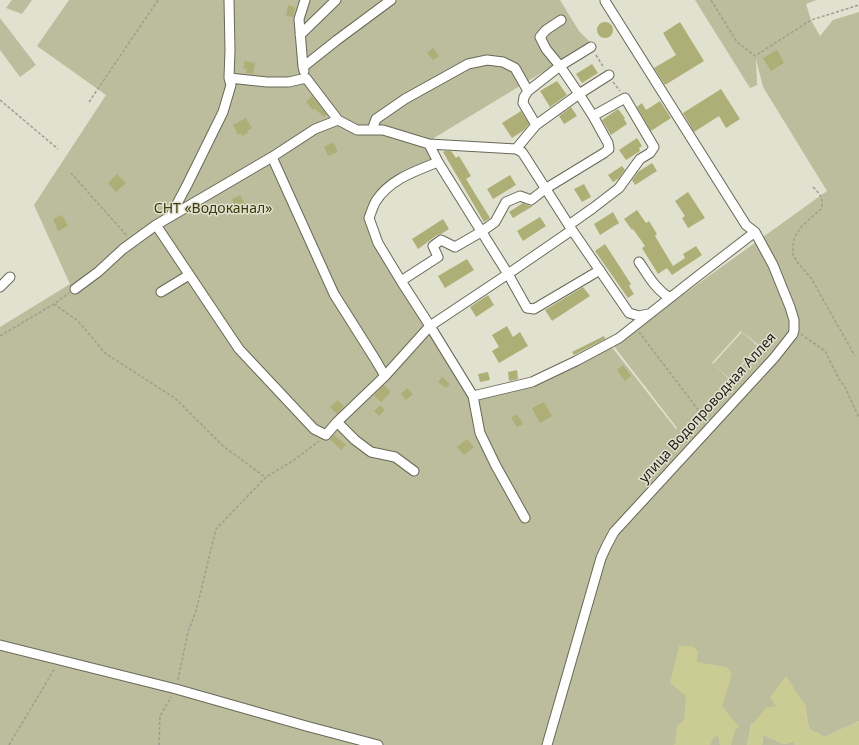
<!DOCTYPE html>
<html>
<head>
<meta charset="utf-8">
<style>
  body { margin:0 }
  canvas { display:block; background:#e1e1cf }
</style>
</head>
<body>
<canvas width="859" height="745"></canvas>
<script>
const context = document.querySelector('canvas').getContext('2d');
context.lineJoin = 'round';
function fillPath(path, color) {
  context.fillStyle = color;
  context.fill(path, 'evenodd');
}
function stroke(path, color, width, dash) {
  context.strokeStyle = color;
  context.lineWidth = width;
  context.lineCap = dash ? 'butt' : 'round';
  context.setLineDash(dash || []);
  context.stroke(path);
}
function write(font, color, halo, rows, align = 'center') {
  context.font = font + ' "Noto Sans",sans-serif';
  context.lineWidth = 3;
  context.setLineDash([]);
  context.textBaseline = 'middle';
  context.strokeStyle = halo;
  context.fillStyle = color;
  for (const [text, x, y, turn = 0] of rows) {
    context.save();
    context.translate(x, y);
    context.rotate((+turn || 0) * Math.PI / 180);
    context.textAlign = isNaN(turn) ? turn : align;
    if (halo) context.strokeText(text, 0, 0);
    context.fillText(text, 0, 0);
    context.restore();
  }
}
fillPath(new Path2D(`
  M12 0H32L22 14 6 8Z
  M69 0H560L579 31 591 43 434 138 435 161 409 170 365 218 373 244 470 399 533 385 611 346 676 429 677 428 613 345 827 191 763 87 756 59 757 85 750 88 695 0H817L806 4 811 20 820 36 833 20 859 12V721L825 737 809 729 805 705 776 706 751 725 747 745H0V327L70 284 34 205 106 95 37 46ZM741 331 760 346 729 379 712 363Z
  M0 18 36 65 20 77 0 50Z
  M742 332 758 346 729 378 713 364Z
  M763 735 784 744 794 742 795 745H762Z`), '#bcbd9c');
fillPath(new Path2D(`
  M679 646H692L698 651 697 662 727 667 732 674 722 706 739 727 735 730 731 745H720L718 736 714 737 710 745H673L675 743 677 726 684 720 686 696 670 683Z
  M786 676 805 705 809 729 825 737 859 721V745H795L794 742 784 744 763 735 762 745H747L751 726 766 708 776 706 770 697Z`), '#cacc93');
fillPath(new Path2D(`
  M288 5 295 7 293 17 286 16Z
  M680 22 704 61 665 85 654 68 676 55 663 33Z
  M597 30a8 8 0 1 1 16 0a8 8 0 1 1-16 0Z
  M433 48 439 56 433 60 427 53Z
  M777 50 784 63 771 71 763 58Z
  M245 61 255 63 253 74 246 73 247 69 243 68Z
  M592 64 598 73 582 83 576 74Z
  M557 81 567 95 550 107 540 91Z
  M721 89 740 119 726 128 719 116 694 132 683 113Z
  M312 96 327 115 324 117 315 109 313 110 306 102Z
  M660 101 671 118 651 131 637 107 642 103 646 110Z
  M571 107 577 116 564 124 559 116Z
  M618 109 625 118 624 119 627 124 611 135 602 120Z
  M521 111 529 124 524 130 512 138 502 123Z
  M246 118 252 128 247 131 248 133 242 136 241 133 238 135 233 125Z
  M637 138 642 146 639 148 640 151 626 160 619 150Z
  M333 142 338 152 328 156 324 147Z
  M445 151H451L456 158 459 156 471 176 466 179 490 218 484 222 443 152Z
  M652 163 657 171 635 185 632 180 638 172Z
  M622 166 625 170 618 179 613 182 608 175Z
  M117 174 126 183 116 192 108 183Z
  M510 175 516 185 493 199 487 189Z
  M584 184 591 197 582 202 574 189Z
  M688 192 705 218 688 228 682 218 685 216 675 201Z
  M240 195 246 206 237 211 232 199Z
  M523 203 529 206H533L513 218 509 212Z
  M637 210 646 223 649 221 657 234 655 236 673 266 685 258 683 254 696 246 702 255 672 275 667 268 658 274 642 248 645 246 633 229 632 230 624 219Z
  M613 212 619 223 600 235 594 224Z
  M62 215 68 226 58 231 53 219Z
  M540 217 546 226 523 241 517 231Z
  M443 219 449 229 441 234 437 235 418 249 412 239Z
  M605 244 631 284 629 286 634 294 628 298 595 251Z
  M467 259 474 270 445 288 438 276Z
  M583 287 590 296 552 321 545 310Z
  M488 295 494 305 476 317 470 307Z
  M507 326 513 337 520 332 528 346 499 363 492 351 499 347 492 335Z
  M604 336 605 339 574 355 572 352Z
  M623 365 631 376 625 381 617 370Z
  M517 370 518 379 509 381 508 372Z
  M488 372 490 380 480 382 478 374Z
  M442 377 450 384 446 388 438 382Z
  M384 385 391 392 381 402 374 395Z
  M407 388 413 394 406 400 401 394Z
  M338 400 344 407 337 414 330 407Z
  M544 402 552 416 540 423 532 408Z
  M380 405 385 410 379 416 374 411Z
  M517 414 523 424 517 427 511 418Z
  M334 435 346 445 341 450 330 439Z
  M467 439 474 447 464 455 457 447Z`), '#aeaf77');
const minor = new Path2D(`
  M229 0 230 50 229 78
  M561 20 546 30 540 37 546 49 560 66 579 94 593 116 608 143 609 149 604 153 545 189 531 200 520 196 506 202 495 222 481 232 455 247 441 240 433 246 438 257 401 281 430 326 508 274 572 230
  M300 35 336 0
  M303 67 337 40 391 0
  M304 71 303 67 299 19 305 0
  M536 125 523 103 524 97 528 91 560 66 591 47
  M372 130 376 119 405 99 468 64 487 60 503 62 515 68 528 91
  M429 144 438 162 508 274 527 308 534 309 600 270
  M516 149 536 125 579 94 609 75
  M272 157 334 294 375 359 385 376
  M170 217 187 185 223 112 231 85 229 78 267 82H289L306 78 338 120 357 130H383L429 144 516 149 522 152 526 158 572 230 629 313 639 316 648 314
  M156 225 239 349 314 429 326 435 337 422 385 376 430 326 473 396 532 382 576 361 619 338 694 279 755 232
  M569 225 593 208 619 188 640 159 650 153 654 147 625 98 593 116
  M639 262C648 275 655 289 670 298
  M401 281 378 243 369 218C371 213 373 206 376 201 390 179 416 171 438 162
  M0 287 10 277
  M75 289 98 272 123 249 156 225 272 157 315 129 338 120
  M161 292 189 275
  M473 396 480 433 496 466 525 518
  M337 422 355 440 371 452 395 457 414 471
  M0 645 176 689 306 726 378 745
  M547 745 601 558 607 545 614 532 774 358 793 334 794 330V320L790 307 773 265 755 232 746 225 605 1`);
stroke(minor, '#686858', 11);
stroke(new Path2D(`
  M711 0 737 42 755 56 811 20 859 5
  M596 55 604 68
  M613 82 620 91
  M0 100 58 149
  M89 102 158 0
  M71 173 127 236
  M813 187C820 194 823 197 822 208L802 226 795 236 793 245V255L798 263 811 278 855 356
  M54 304 78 321 105 353 176 399 223 446 265 477
  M639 332 706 420
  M801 334 825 351 839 379 845 387 859 418
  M0 336 54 304 69 293
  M178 680 188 632 196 611 216 529 266 477 294 460 319 441
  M9 745 55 668
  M159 745 160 716 171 697`), '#9e9e90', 1.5, [3, 2]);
stroke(minor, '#fff', 9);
write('14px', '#3b3a0e', '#e1e1cf', [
  ["СНТ «Водоканал»",213,209]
]);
write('14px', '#1c1c16', '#e1e1cf', [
  ["улица Водопроводная Аллея",708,408,-48]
]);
</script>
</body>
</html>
